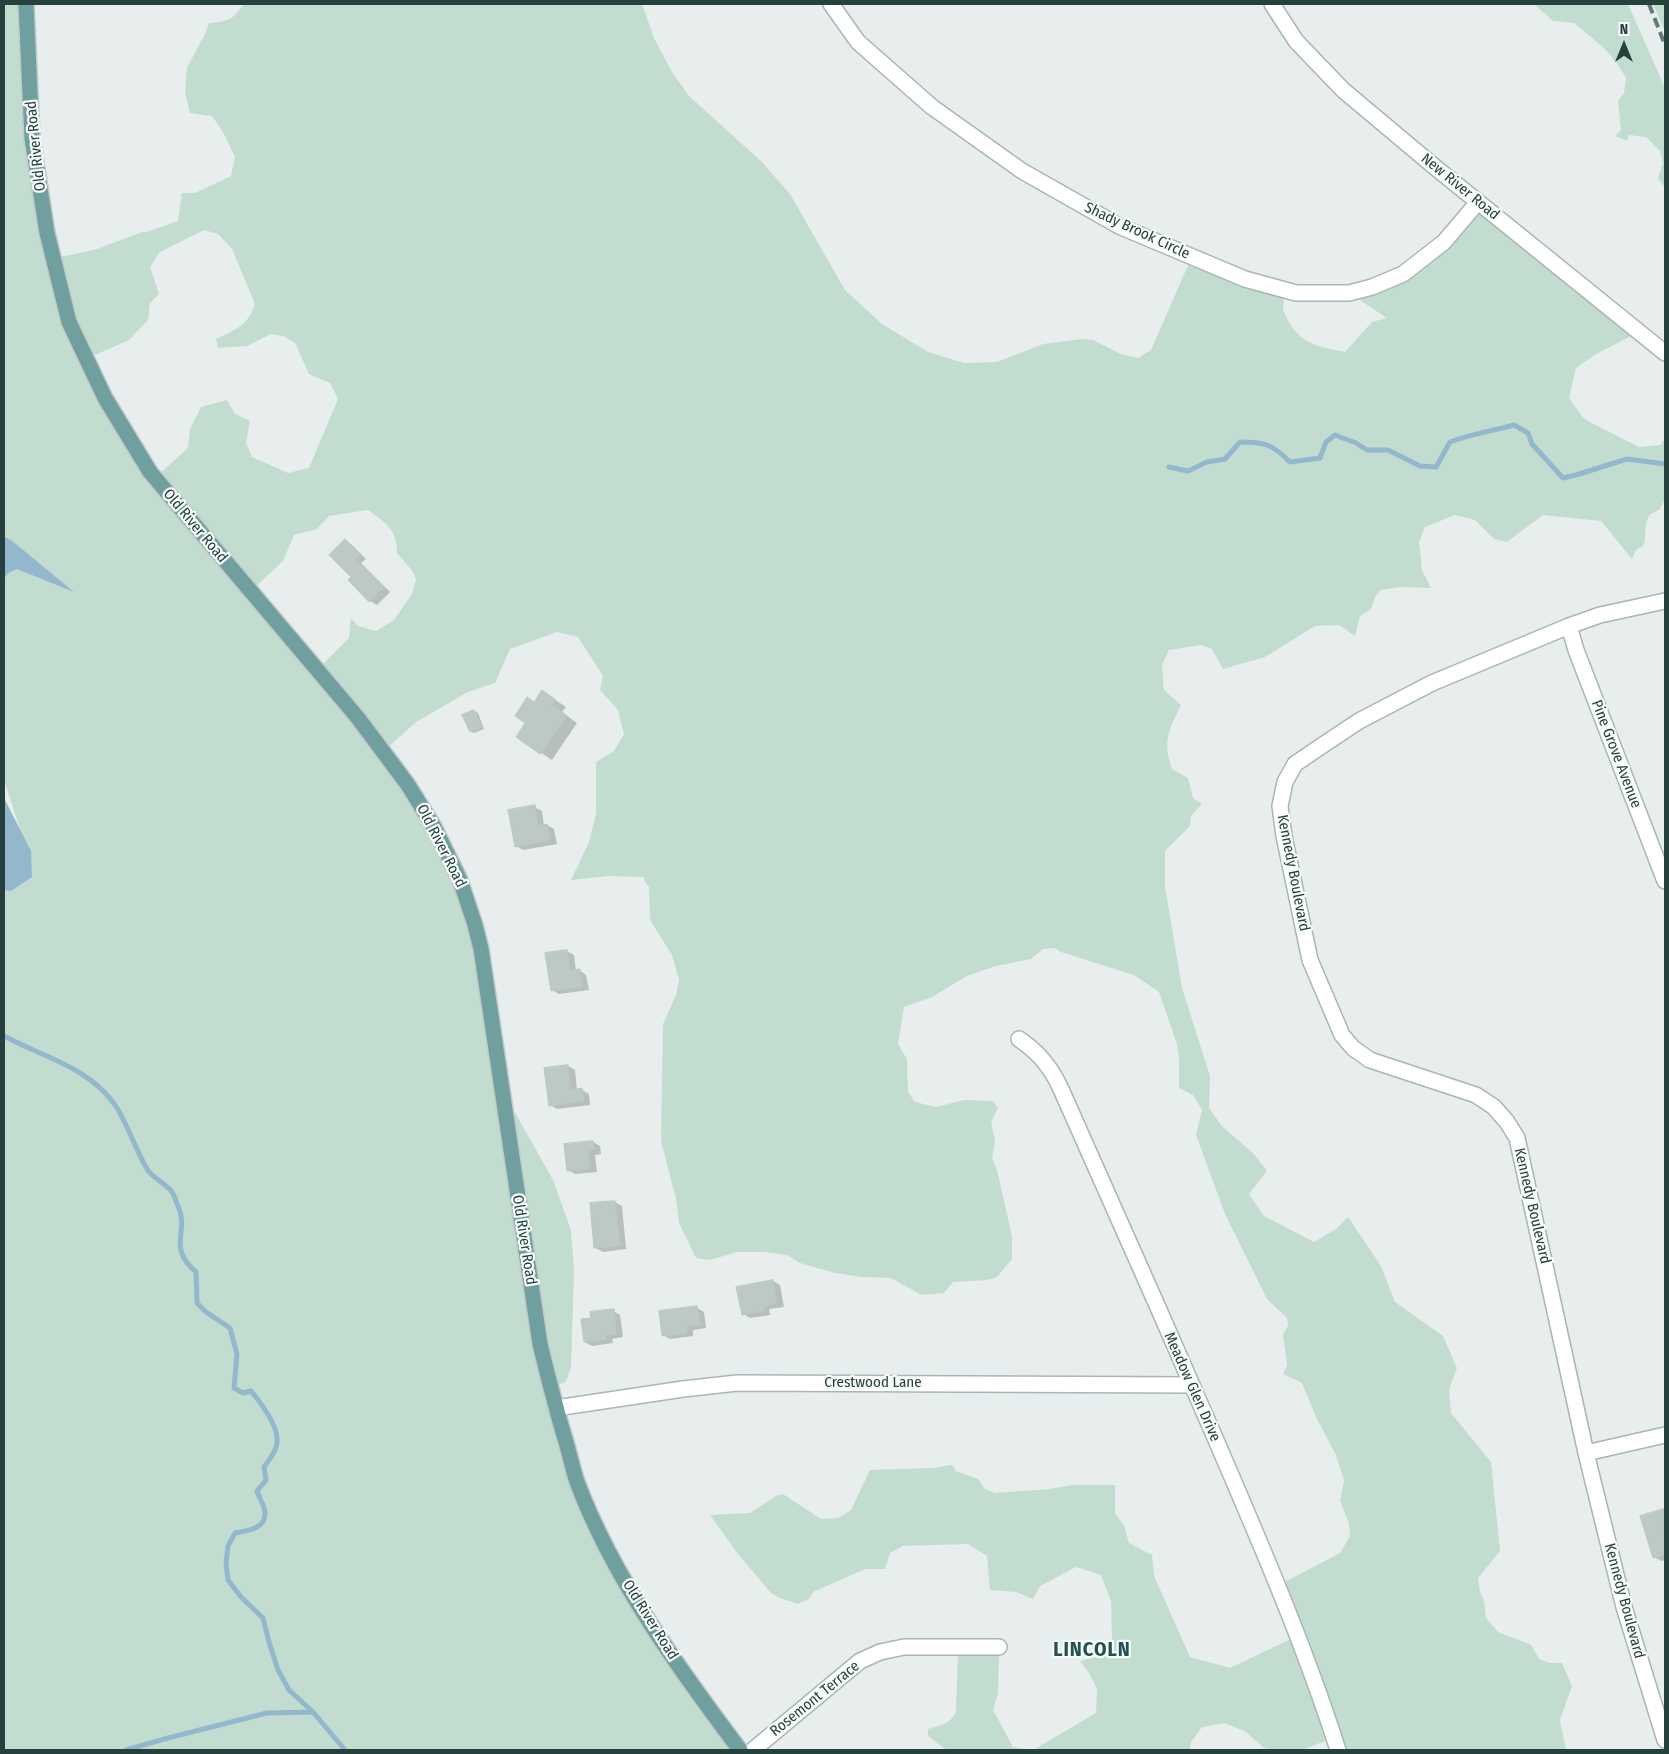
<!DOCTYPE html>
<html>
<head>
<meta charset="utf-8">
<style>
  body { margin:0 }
  #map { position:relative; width:1669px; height:1754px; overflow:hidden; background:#e7eeed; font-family:"Fira Sans Condensed",sans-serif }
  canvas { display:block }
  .frame { position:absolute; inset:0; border:5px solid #26403e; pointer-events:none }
  .north { position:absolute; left:1599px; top:20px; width:50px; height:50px; -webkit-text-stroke:4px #f7fbfa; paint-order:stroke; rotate:0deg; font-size:14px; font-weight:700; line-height:20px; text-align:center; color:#26403e }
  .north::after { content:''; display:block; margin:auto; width:18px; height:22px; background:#26403e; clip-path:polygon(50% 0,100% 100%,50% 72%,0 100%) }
</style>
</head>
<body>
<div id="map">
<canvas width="1669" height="1754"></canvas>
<div class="frame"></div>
<div class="north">N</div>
</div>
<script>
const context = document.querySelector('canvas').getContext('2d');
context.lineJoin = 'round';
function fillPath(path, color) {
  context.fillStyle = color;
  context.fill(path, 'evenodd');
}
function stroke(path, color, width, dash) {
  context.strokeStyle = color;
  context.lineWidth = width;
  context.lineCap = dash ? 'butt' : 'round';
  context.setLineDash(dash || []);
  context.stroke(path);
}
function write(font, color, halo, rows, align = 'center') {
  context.font = font + ' "Fira Sans Condensed",sans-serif';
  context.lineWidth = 4.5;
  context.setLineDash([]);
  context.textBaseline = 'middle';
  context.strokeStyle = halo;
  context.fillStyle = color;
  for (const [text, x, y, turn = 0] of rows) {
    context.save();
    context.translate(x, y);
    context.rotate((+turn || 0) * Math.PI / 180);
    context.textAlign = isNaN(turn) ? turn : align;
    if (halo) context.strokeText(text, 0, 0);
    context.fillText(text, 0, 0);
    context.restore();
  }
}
fillPath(new Path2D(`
  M4 4H25L31 136 55 258 94 250 142 232H147L178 221 182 193H195L231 176 235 157 223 132 212 116 190 113 185 92 187 68 201 41 204 37 209 23C228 21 232 21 244 4H642L654 38 672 72 689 96 762 162 790 194 845 290 882 324 928 352 964 363 997 362 1043 344 1082 339 1093 340 1121 354 1138 358 1151 350 1189 263 1284 294C1284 300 1282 309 1285 314 1297 343 1318 347 1345 352L1372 322 1387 318 1349 293 1403 274 1478 202 1635 334 1596 354 1576 368 1569 398 1584 419 1639 447 1660 445 1665 439V499L1660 509 1649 515 1646 525 1644 545 1636 550 1632 559 1601 521 1543 515 1507 542 1494 539 1475 520 1455 515 1425 527 1419 542 1422 570 1431 588 1401 587 1381 590 1375 597 1371 609 1360 616 1355 636 1339 625 1315 626 1265 657 1223 669 1212 649 1201 645 1169 650 1162 665 1164 690 1181 705C1169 731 1162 739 1172 769L1188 778 1193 798 1202 804 1191 816 1190 826 1165 851V887L1182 988 1210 1076 1209 1108 1222 1126 1254 1154 1267 1171 1249 1194 1264 1216 1314 1242 1336 1229 1348 1217 1381 1266 1395 1302 1443 1336 1457 1368 1449 1389 1451 1413 1491 1462 1500 1551 1478 1578 1480 1592 1484 1600 1486 1618 1498 1632 1531 1645 1539 1659 1549 1663H1562L1572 1686 1560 1720 1566 1750H1332L1330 1744 1325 1741 1302 1750H1274L1264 1748 1246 1732 1225 1723 1202 1727 1191 1742 1190 1750H1033L1096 1713 1097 1689 1089 1673 1080 1661 1104 1655 1112 1639 1111 1601 1101 1575 1076 1567 1040 1586 1033 1599 1016 1592 990 1590 987 1556 968 1544 903 1546 890 1553 885 1569H865L813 1592 810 1598 798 1604 780 1598 771 1593 738 1554 710 1515 750 1513 776 1496 783 1494 821 1519 838 1518 851 1510 870 1470 933 1468 952 1465 956 1471 978 1479 985 1489 995 1493 1050 1489 1072 1485H1115V1514L1124 1525 1129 1543 1152 1555 1154 1576 1190 1657 1230 1668 1293 1638 1279 1585 1340 1553 1350 1536 1349 1524 1340 1500 1344 1481 1336 1455 1317 1419 1302 1383 1283 1374 1287 1365 1283 1334 1288 1326 1287 1318 1267 1299 1225 1214 1196 1135 1202 1110 1193 1095 1179 1088V1059L1177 1044 1159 992 1134 975 1061 952 1055 948 1043 949 1031 959 996 966 967 976 932 997 904 1007 898 1044 907 1059 908 1092 915 1102 936 1107 964 1100 993 1101 998 1108 991 1122 995 1141 992 1158 997 1170 1012 1236V1259L997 1277 987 1280 953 1282 944 1293 922 1295 891 1278 862 1277 835 1273 800 1263 787 1255 764 1252H737L710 1260 696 1258 679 1223 676 1199 661 1141 663 1024 676 995 679 980 672 955 650 920 649 887 644 880V877L608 876 571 880 589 842 596 814V762L614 751 624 734 618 710 600 690 603 676 578 637 557 632 510 649 495 683 468 692 416 722 385 750 453 870 480 948 503 1106 513 1109 553 1180 571 1230 574 1271 571 1367 566 1382 550 1387 578 1495 735 1750H4V876L19 826 4 780ZM204 230 218 234 232 249 255 304C249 325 235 330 216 339L218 348 247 346 271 334 283 336 295 343 309 374 330 383 338 399 309 468 288 473 252 457 246 443 250 421 235 414 227 400 201 407 190 429 188 448 158 475 88 358 129 340 148 320 150 303 159 294 150 267 160 252ZM368 510C386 523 397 529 397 553L413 572 416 579 412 594 394 620 376 631 358 626 351 618 349 638 320 667 253 589 283 561 294 535 317 529 329 516Z
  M1534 4H1628L1665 88V188L1658 178 1663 163 1660 151 1646 137 1629 135 1627 141 1615 136 1621 130 1618 101 1624 93 1626 78 1616 62 1604 48 1574 23 1553 21Z
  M1653 4H1665V31Z
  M958 1654 999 1656 998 1694 993 1710 1013 1747 1030 1750H946L928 1736V1729C940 1726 952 1723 956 1711Z`), '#c2ddcf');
fillPath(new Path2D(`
  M4 537 11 540 74 592 17 569 8 573 4 579Z
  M4 798 31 851 32 877 11 891 4 890Z`), '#93b8ce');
fillPath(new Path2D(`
  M345 541 352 545 366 559 361 563 390 592 377 605 370 601Z
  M542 691 566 707 562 712 577 723 552 760 517 737 527 723 534 703Z
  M474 711 478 713 484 729 474 733 471 731Z
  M534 807 542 811 544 826 547 825 554 829 557 844 523 850 516 846Z
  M567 951 574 955 576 971 579 970 586 975 589 990 559 994 552 990Z
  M568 1066 575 1070 577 1090H582L589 1094 590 1105 557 1109 550 1105Z
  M593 1142 600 1146 601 1154 595 1155 597 1172 575 1174 568 1170Z
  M615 1202 622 1206 626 1249 603 1252 596 1248Z
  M773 1281 780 1285 784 1307 769 1309 770 1315 750 1318 743 1314Z
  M697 1308 704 1312 706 1328 693 1330V1336L670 1339 663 1335Z
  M613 1311 620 1315 623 1337 612 1339 613 1343 592 1346 585 1342Z
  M1664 1510 1665 1511V1560L1661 1561 1654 1557Z`), '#0003');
stroke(new Path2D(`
  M1169 467 1188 471 1207 462 1225 459 1240 442C1265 442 1272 444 1290 462L1320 458 1326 442 1335 435 1356 443 1367 450H1388L1420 466 1436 467 1450 442C1471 434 1492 431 1514 425L1528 433 1532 444 1563 478 1576 475 1627 459 1665 464
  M4 1036C43 1057 92 1068 117 1108 129 1128 136 1150 147 1169 153 1179 166 1183 172 1192 175 1196 176 1202 178 1206 190 1233 166 1246 196 1272L197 1303 206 1312 230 1328 237 1354 234 1388 243 1393 251 1391C261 1403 279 1426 277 1443 276 1452 269 1460 264 1467L266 1480 257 1491C259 1498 265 1506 265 1513 266 1529 246 1531 235 1533L228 1546 226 1563 228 1580 241 1597 263 1618 269 1642 278 1670 289 1690 313 1712 345 1750
  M126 1750 168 1738 267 1713 313 1712`), '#93b8ce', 5);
const building = new Path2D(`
  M345 539 360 554 355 559 384 587 369 602 348 580 351 577 329 555Z
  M542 690 556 700 552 705 567 716 540 754 516 737 525 723 515 716 527 697 534 702Z
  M474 710 482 727 470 732 462 715Z
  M535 805 538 826 547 824 550 840 515 847 508 810Z
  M567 950 570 970 580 969 582 987 551 991 545 953Z
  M568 1065 571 1090 582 1088 584 1101 549 1106 544 1068Z
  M593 1141 594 1150 588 1151 590 1169 567 1171 564 1144Z
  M615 1201 620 1246 594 1248 590 1203Z
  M773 1280 777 1303 763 1306 764 1311 742 1315 736 1287Z
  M697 1306 700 1325 686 1326 687 1333 662 1336 659 1311Z
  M614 1309 616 1334 605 1335 606 1340 584 1342 581 1319 591 1318 590 1312Z
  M1664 1509 1665 1554 1653 1558 1640 1516Z`);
fillPath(building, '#bcc9c6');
stroke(building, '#b9c8c5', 1);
const minor = new Path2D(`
  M831 4 858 42 932 107 1022 171 1119 226 1245 279 1296 293H1349L1372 287 1403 274 1444 242 1478 202
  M1272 4 1296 41 1343 90 1436 168 1665 353
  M1665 601 1600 615 1569 626 1432 683 1359 721 1314 751 1295 764 1285 782 1280 806 1284 836 1310 960 1342 1035 1353 1048 1370 1060 1476 1095 1494 1107 1507 1122 1517 1138 1586 1453 1624 1607 1665 1740
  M1569 626 1576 650 1665 881
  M1019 1039C1038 1052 1050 1066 1060 1087 1112 1204 1165 1322 1216 1440 1260 1542 1304 1644 1338 1750
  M556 1408 683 1389 737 1383 1192 1385
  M1586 1453 1665 1435
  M753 1750 860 1661 880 1652 904 1647H999`);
const major = new Path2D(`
  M26 4 32 138 47 233 69 322 105 398 150 472 358 718 408 785 434 827 460 880 475 925 481 949 540 1344C548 1377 556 1410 566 1442 570 1456 573 1470 577 1482 613 1578 679 1669 740 1750`);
stroke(minor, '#a9b6b5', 18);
stroke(major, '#c2cac9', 18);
stroke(minor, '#fff', 15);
stroke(major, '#6fa09f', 15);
stroke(new Path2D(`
  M1649 4 1665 45`), '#617b79', 4, [10, 5]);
write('15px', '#26403e', '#f7fbfa', [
  ["Old River Road",36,146,-96],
  ["New River Road",1460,187,39],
  ["Shady Brook Circle",1137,231,25],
  ["Old River Road",195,526,50],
  ["Pine Grove Avenue",1616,754,69],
  ["Old River Road",441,846,63],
  ["Kennedy Boulevard",1293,873,79],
  ["Kennedy Boulevard",1532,1206,77],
  ["Old River Road",524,1240,81],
  ["Crestwood Lane",873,1383],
  ["Meadow Glen Drive",1192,1387,66],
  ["Kennedy Boulevard",1624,1601,75],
  ["Old River Road",650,1620,58],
  ["Rosemont Terrace",815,1699,-39]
]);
context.letterSpacing = '1px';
write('bold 20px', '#235150', '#f7fbfa', [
  ["LINCOLN",1092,1650]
]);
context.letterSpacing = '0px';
</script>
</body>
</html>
